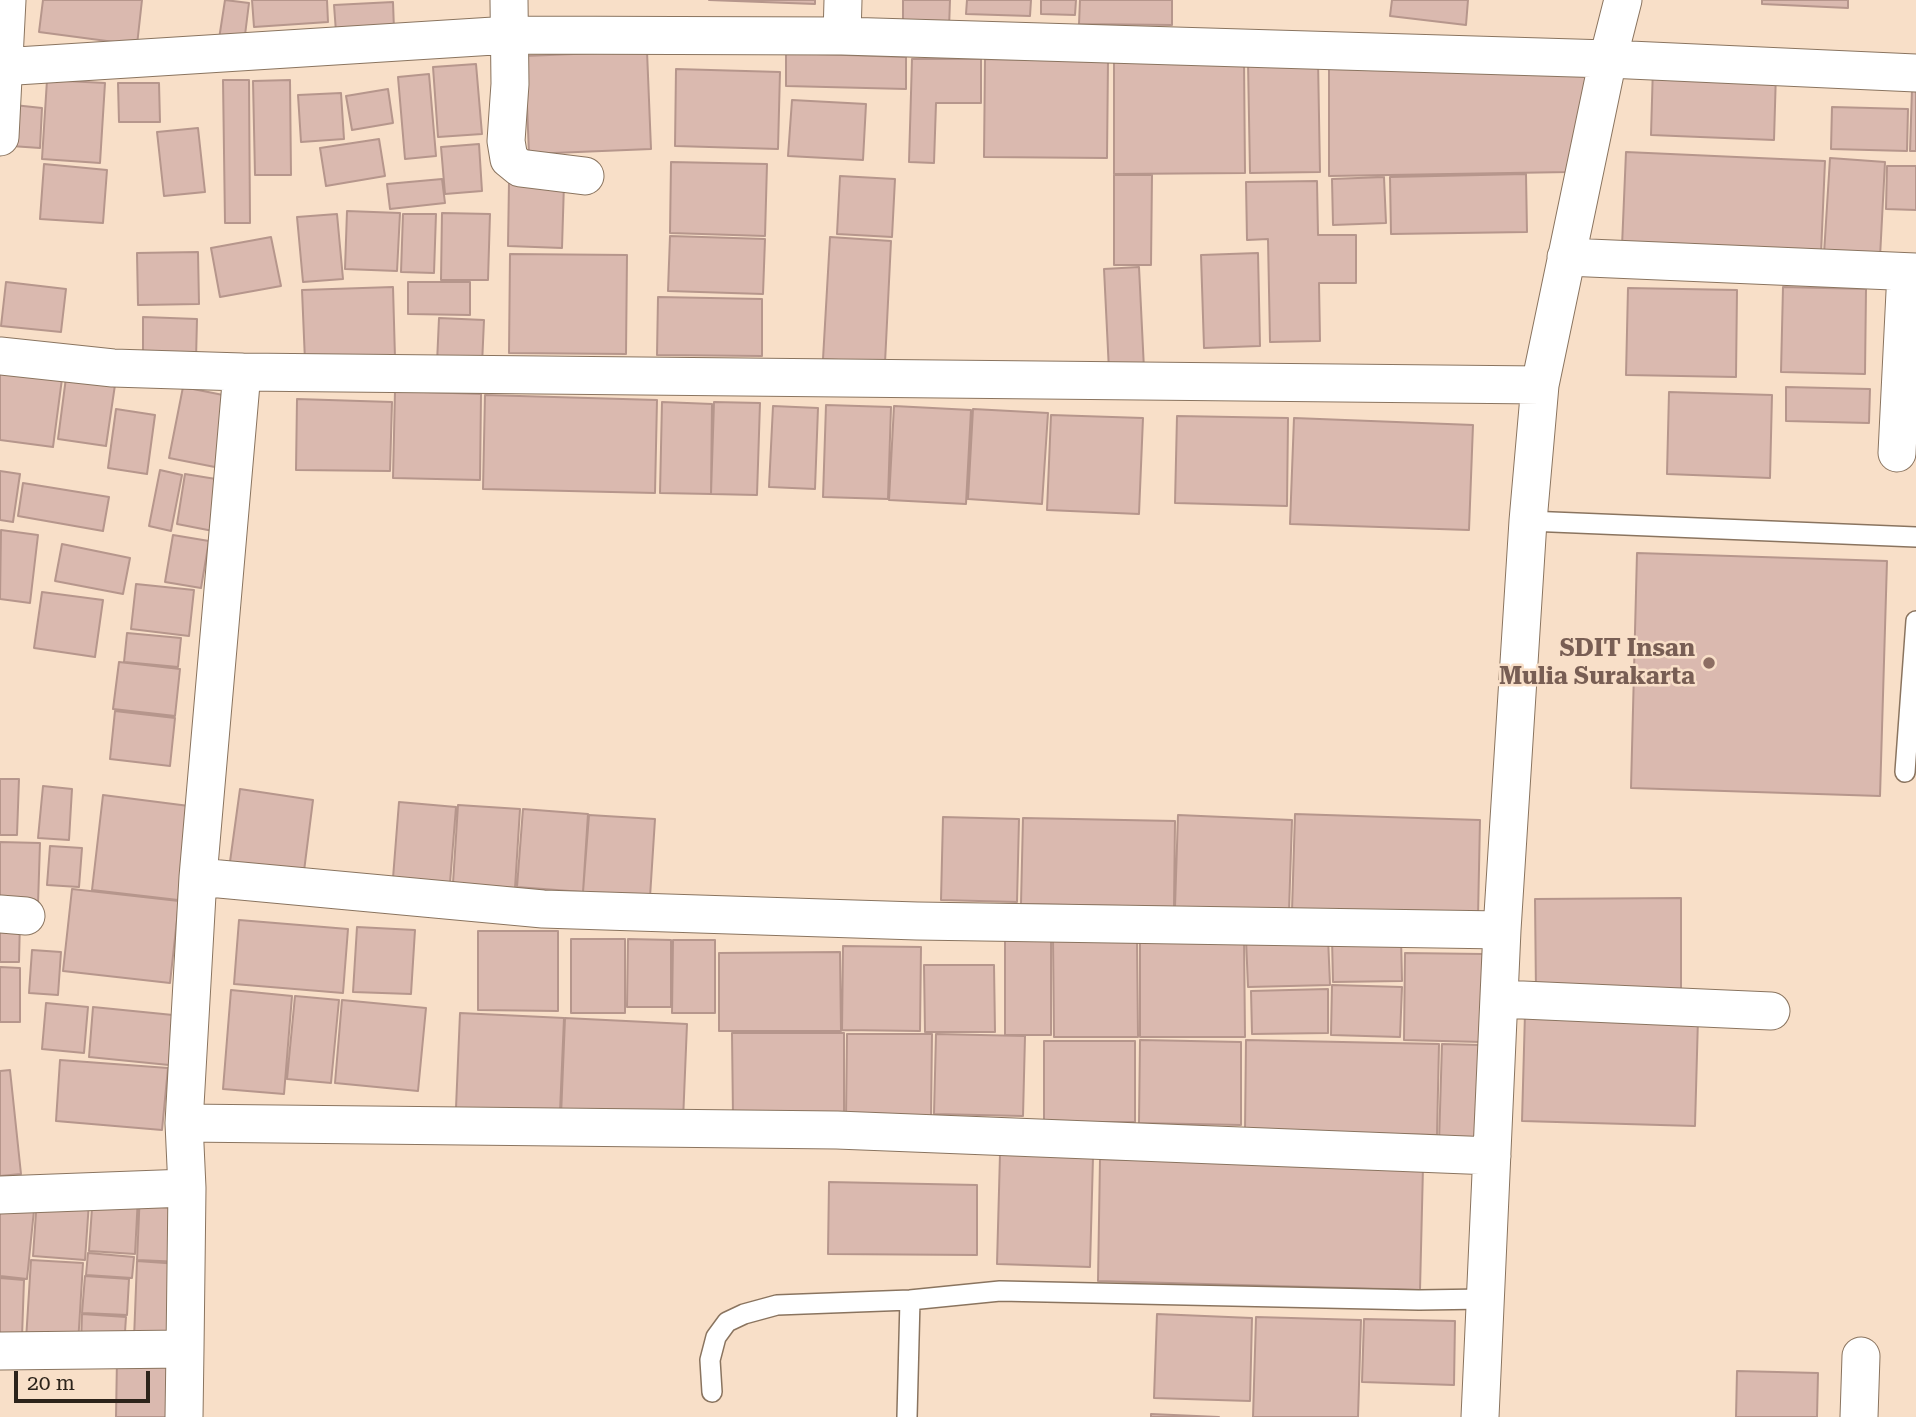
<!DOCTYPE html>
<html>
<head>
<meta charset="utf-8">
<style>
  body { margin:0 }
  #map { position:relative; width:1916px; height:1417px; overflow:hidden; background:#f8dfc8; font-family:"Roboto Serif",serif }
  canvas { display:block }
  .scale { position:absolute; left:14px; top:1371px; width:136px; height:32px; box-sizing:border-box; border:4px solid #2c231a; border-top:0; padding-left:9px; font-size:21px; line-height:24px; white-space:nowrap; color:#2c231a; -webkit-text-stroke:5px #f8dfc8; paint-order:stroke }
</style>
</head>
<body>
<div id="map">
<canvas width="1916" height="1417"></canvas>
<div class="scale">20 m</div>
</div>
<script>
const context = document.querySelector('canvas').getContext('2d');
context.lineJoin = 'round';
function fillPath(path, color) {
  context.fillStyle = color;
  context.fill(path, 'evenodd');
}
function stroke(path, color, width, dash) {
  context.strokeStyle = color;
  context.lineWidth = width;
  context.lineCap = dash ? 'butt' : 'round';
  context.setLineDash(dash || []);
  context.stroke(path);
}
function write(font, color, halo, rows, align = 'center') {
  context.font = font + ' "Roboto Serif",serif';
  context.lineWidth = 5;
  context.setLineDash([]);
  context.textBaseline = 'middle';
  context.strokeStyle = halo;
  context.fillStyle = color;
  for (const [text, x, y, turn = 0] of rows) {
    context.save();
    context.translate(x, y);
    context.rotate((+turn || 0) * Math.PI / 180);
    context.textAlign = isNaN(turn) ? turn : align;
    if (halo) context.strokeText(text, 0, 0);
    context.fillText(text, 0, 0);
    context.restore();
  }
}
const building = new Path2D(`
  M43 0H142L137 45 39 32Z
  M225 0 249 3 244 43 219 39Z
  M252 0H327L328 22 254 27Z
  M709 0H815V4Z
  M903 0H950L949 29 903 28Z
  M967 0H1031L1030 16 966 14Z
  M1041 0H1076L1075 15 1041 14Z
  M1080 0H1172V25L1079 24Z
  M1392 0H1468L1466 25 1390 16Z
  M1762 0H1848V8L1762 4Z
  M393 2 394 30 336 32 334 5Z
  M647 51 651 149 529 154 525 56Z
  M786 53 906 57V89L786 86Z
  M912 59H981V103H936L934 163 909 162Z
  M985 59 1108 60 1107 158 984 157Z
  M1244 60 1245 173 1114 174V61Z
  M1318 60 1320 172 1250 173 1248 62Z
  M1596 61 1569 172 1329 176V63Z
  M476 64 482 134 438 137 433 67Z
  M1653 66 1776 72 1774 140 1651 135Z
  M676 69 780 72 778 149 675 146Z
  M429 74 436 156 405 159 398 77Z
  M47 80 105 83 100 163 42 159Z
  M223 80H249L250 223H225Z
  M290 80 291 175H255L253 81Z
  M118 83H159L160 122H119Z
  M388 89 393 123 352 130 346 96Z
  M1912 89H1916V151H1910Z
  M341 93 344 139 301 142 298 95Z
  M792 100 866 104 863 160 788 156Z
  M14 105 42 108 40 148 11 146Z
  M1832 107 1908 109 1907 151 1831 149Z
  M198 128 205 192 164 196 157 132Z
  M379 139 385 176 326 186 320 148Z
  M479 144 482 191 445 194 441 147Z
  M1626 152 1825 161 1821 254 1622 246Z
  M1830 158 1885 162 1880 257 1824 254Z
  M671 162 767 164 765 236 670 233Z
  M44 164 107 170 103 223 40 219Z
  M1887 166H1916V210L1886 209Z
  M1526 174 1527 232 1391 234 1390 177Z
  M1114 175H1152L1151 265H1114Z
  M840 176 895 179 892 237 837 234Z
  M1384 177 1386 223 1333 225 1332 179Z
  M442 179 445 203 390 209 387 184Z
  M1317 181 1318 235H1356V283H1319L1320 341 1270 342 1268 239 1247 240 1246 182Z
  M509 182 564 183 562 248 508 246Z
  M347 211 400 213 397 271 345 269Z
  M442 213 490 214 488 280H441Z
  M337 214 343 279 303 282 297 217Z
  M403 214H436L434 273 401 272Z
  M670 236 765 239 763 294 668 291Z
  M271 237 281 286 220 297 211 248Z
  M830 237 891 241 885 363 823 359Z
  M198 252 199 304 138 305 137 253Z
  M1258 253 1260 346 1204 348 1201 255Z
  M510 254 627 255 626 354 509 353Z
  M1139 267 1144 369 1109 371 1104 269Z
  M6 282 66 289 61 332 1 326Z
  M408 282H470V315L408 314Z
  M393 287 395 358 305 361 302 290Z
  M1783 287 1866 289 1865 374 1781 372Z
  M1628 288 1737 290 1736 377 1626 375Z
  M658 297 762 299V356L657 355Z
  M143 317 197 319 196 360 143 359Z
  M439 318 484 320 482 365 437 363Z
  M0 362 63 371 53 447 0 440Z
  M67 370 116 378 106 446 58 439Z
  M183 387 233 397 220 468 169 458Z
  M1786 387 1870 389 1869 423 1786 421Z
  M395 391 481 394 480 480 393 478Z
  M1669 392 1772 395 1770 478 1667 474Z
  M485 395 657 400 655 493 483 489Z
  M297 399 392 402 390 471 296 470Z
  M662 402 712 404 711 494 660 493Z
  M714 402 760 403 757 495 711 494Z
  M826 405 891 407 888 499 823 497Z
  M773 406 818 408 815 489 769 487Z
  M894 406 971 410 966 504 889 500Z
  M116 409 155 415 147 474 108 468Z
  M973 409 1048 413 1042 504 968 499Z
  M1051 415 1143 418 1139 514 1047 510Z
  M1177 416 1288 418 1287 506 1175 503Z
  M1294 418 1473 425 1469 530 1290 524Z
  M160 470 182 475 171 531 149 526Z
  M0 471 20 474 13 522 0 520Z
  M185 474 222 480 213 531 177 524Z
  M23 483 109 497 103 531 18 516Z
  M1 530 38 535 30 603 0 599Z
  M173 535 209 541 201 588 165 582Z
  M62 544 130 558 123 594 55 581Z
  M1637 553 1887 561 1880 796 1631 788Z
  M136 584 194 590 189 636 131 629Z
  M42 592 103 600 95 657 34 648Z
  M127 633 181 638 178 667 124 662Z
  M119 662 180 669 175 716 113 709Z
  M115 711 175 718 170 766 110 759Z
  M0 779H19L17 835H0Z
  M43 786 72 789 69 840 38 838Z
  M240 789 313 800 303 879 229 869Z
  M103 795 189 806 178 900 92 890Z
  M399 802 456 807 450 883 393 878Z
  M458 805 520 809 515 888 453 883Z
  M523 809 588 814 583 892 517 887Z
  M1295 814 1480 820 1478 917 1292 911Z
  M589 815 655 819 650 897 583 892Z
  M1178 815 1292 820 1289 911 1175 907Z
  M943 817 1019 819 1017 902 941 900Z
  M1023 818 1175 821 1174 907 1021 904Z
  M0 842 40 843 38 904 0 903Z
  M50 846 82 848 79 887 47 885Z
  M72 889 179 901 170 983 63 971Z
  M1681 898V992L1536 993 1535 899Z
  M0 920H20L19 962H0Z
  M239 920 348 929 343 993 234 984Z
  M357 927 415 930 411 994 353 992Z
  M478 931H558V1011L478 1010Z
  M1140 936H1244L1245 1037H1140Z
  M1328 937 1330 985 1248 987 1246 939Z
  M1401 937 1402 981 1333 982 1332 938Z
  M1005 938 1051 939V1035H1005Z
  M571 939H625V1013H571Z
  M628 939 671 940V1007H627Z
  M1053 939H1137L1138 1037H1054Z
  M673 940H715V1013H672Z
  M843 946 921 947 920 1031 842 1030Z
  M32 950 61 952 58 995 29 993Z
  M840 952 841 1031H719V953Z
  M1405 953 1483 954 1481 1042 1404 1040Z
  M924 965H994L995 1032H925Z
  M0 967 20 968V1022H0Z
  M1332 985 1402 987 1400 1037 1331 1035Z
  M1328 989V1033L1252 1034 1251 991Z
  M231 990 292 996 284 1094 223 1089Z
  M295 996 339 1000 331 1083 287 1079Z
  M342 1000 426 1008 418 1091 335 1083Z
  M46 1003 88 1007 84 1053 42 1049Z
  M93 1007 173 1015 169 1065 89 1057Z
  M460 1013 564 1018 560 1112 456 1108Z
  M1525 1013 1698 1018 1695 1126 1522 1121Z
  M565 1018 687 1024 683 1121 561 1116Z
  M732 1033H844V1117H733Z
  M847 1034H932L931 1118H846Z
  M936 1034 1025 1036 1023 1116 934 1114Z
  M1140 1040 1241 1042V1125L1139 1123Z
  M1246 1040 1439 1044 1437 1135 1245 1131Z
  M1044 1041H1135V1122H1044Z
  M1442 1044 1481 1045 1479 1145 1439 1143Z
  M60 1060 168 1068 162 1130 56 1121Z
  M10 1070 21 1174 0 1176V1071Z
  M1000 1154 1093 1157 1090 1267 997 1264Z
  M1100 1159 1423 1167 1420 1290 1098 1281Z
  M829 1182 977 1185V1255L828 1254Z
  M140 1192 185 1194 182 1262 137 1260Z
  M93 1194 138 1197 135 1254 89 1251Z
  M37 1198 89 1202 85 1260 33 1256Z
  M0 1207 34 1210 27 1279 0 1276Z
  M88 1253 134 1257 132 1278 86 1275Z
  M31 1260 83 1263 78 1344 26 1340Z
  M137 1261 179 1264 176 1341 134 1339Z
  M85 1276 129 1279 127 1315 82 1313Z
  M0 1278 24 1280 22 1337 0 1336Z
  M82 1314 126 1317 124 1347 81 1344Z
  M1157 1314 1252 1318 1250 1401 1154 1398Z
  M1256 1317 1361 1320 1358 1417H1253Z
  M1364 1319 1455 1321 1454 1385 1362 1382Z
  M117 1358 170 1360 169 1417H116Z
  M1737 1371 1818 1373 1817 1417H1736Z
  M1151 1414 1219 1417H1151Z`);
fillPath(building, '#dab9af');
stroke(building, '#b6968c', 2);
const lane = new Path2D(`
  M1528 521 1916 537
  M1905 772 1916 621
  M712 1392 710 1360 716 1337 727 1322 744 1314 777 1305 910 1300 1000 1291 1419 1300 1486 1299
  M907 1417 910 1300`);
const street = new Path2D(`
  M509 0 510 84 506 141 509 159 520 168 585 176
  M842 36 843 0
  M0 67 510 35 842 36 1608 59 1916 73
  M0 137 7 0
  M1566 257 1916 272
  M0 356 113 368 242 372
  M1897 453 1906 272
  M198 877 543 909 917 921 1502 930
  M0 914 26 916
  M1500 999 1771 1011
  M184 1123 837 1130 1492 1156
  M0 1195 187 1188
  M185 1349 187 1188 184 1123 198 877 242 372 1540 385
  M0 1351 185 1349 184 1417
  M1480 1417 1502 930 1528 521 1540 385 1608 59 1623 0
  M1859 1417 1861 1356`);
stroke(lane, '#8a745f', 22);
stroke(street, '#8a745f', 39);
stroke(lane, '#fff', 19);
stroke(street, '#fff', 37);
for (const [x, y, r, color] of [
  [1709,663,7,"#8d6e63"]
]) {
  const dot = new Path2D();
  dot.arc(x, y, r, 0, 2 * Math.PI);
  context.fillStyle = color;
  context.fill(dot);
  stroke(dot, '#f8dfc8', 2.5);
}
write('bold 24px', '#785e54', '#f8dfc8', [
  ["SDIT Insan",1695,649],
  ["Mulia Surakarta",1695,677]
], 'right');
</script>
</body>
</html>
